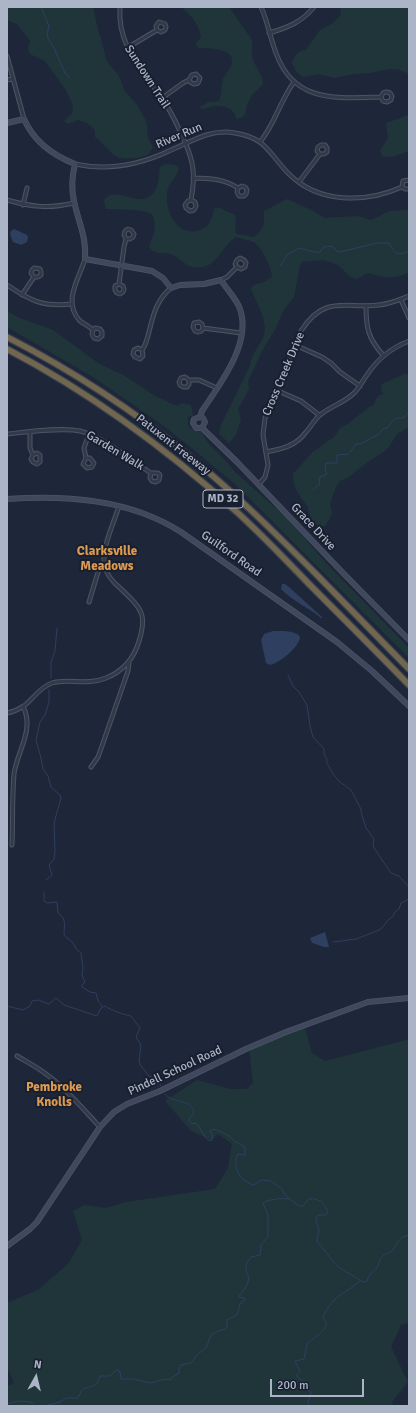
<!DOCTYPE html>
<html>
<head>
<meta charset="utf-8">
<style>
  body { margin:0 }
  #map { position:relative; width:416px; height:1413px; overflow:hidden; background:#1e2739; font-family:Signika,sans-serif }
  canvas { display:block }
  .frame { position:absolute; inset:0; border:8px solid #acb4c7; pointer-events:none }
  .north { position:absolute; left:16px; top:1357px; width:40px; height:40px; -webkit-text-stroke:3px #181f2e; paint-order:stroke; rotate:8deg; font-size:11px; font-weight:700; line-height:16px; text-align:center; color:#acb4c7 }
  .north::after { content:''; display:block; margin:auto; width:14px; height:18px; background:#acb4c7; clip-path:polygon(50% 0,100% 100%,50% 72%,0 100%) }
  .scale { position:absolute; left:270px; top:1379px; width:94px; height:18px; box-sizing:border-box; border:2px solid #acb4c7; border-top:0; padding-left:5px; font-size:12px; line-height:14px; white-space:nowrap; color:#acb4c7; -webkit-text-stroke:3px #181f2e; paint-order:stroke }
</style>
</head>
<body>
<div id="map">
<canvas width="416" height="1413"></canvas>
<div class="frame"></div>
<div class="north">N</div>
<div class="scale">200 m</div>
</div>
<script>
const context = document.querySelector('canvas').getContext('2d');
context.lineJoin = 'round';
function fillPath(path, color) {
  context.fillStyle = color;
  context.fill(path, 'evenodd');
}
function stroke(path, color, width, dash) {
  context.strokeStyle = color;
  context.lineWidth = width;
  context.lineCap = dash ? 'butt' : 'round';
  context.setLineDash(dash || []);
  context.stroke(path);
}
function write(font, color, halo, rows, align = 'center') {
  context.font = font + ' Signika,sans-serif';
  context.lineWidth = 4;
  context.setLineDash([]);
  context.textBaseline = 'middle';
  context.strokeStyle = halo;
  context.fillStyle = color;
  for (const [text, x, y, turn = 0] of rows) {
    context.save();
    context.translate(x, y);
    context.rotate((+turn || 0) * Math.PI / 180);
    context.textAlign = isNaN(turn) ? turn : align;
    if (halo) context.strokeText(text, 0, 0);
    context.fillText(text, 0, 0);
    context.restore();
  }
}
fillPath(new Path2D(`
  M7 7H93L99 34 101 38 106 59 110 65 119 76 124 90 138 106 145 119 148 129 147 134 148 138 153 147C151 151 150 153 147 155 141 159 121 160 116 156 108 151 103 142 95 137V130L87 123 78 120 68 124 64 121 72 114 73 105 66 90 45 61 30 54 28 49 30 41 18 25 7 20Z
  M181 7H229L252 40C253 46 251 52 252 57 254 66 263 74 263 84L252 95 247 105 245 115 241 118 236 119C235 108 223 105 214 106 208 107 205 110 199 108L208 102 219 101C222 94 221 87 223 79 226 74 231 68 232 63 235 48 208 48 199 48L195 45 201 37C199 24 191 15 181 7Z
  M340 7H409V74L400 70 390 69 369 73 354 74 334 78 319 74 303 77 296 71 292 62C296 55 297 51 306 50L320 30 333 23 341 15Z
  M409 114V152H406L392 157 382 156 380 151 388 138 386 123C393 120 403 118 409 114Z
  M165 164 175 165 179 168C176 182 166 181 167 199 167 216 179 235 197 231 200 230 206 228 208 225 211 221 213 213 215 208H220L235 215C237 222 234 227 236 234L254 237C265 228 264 225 264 211L287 199 311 210 325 218 357 216 371 220 390 211 409 210V272C391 281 386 277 368 273L357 279 352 278 338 265 324 260 302 262 300 265 294 297 283 311 275 330 263 349 248 381 249 389 238 409 241 419 236 435 229 443 219 434 221 425 250 366C252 353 256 351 262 340 271 325 257 304 251 289L253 285 264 282 272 277C272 268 262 248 255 243 250 240 242 239 236 237 219 248 217 271 193 267 184 265 179 257 171 254 162 251 156 257 149 247 153 236 158 225 152 214 138 208 120 210 106 209L104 200C117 183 143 214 156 189 159 183 159 174 160 167Z
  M7 311 20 318 53 330 98 363 125 376 155 396 177 406 182 403 191 405 193 415 188 417V425L191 429 201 432 209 444 226 461 236 473 288 519 326 563 409 648V658L235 484 192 448 157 421 93 377 7 327Z
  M404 374H409V427L397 434 389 447 382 453 365 464 349 477 340 481 337 485 330 503 332 513 330 518 325 526 320 527C314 523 308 515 308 507 301 498 292 487 293 474L313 452 335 436 340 428 349 423 369 407 374 405 376 399 380 395H383V393L381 391 382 384Z
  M304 1025 312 1053 325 1061 403 1041 409 1039V1323L401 1325 391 1347 408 1382 392 1402 394 1406H7V1386L14 1383 7 1367V1303L38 1290 68 1264 82 1240 73 1211 84 1205 106 1208 126 1202 215 1189 228 1168 232 1144 218 1134 212 1140 191 1131 165 1101 197 1080 230 1089H247L253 1083 249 1047Z`), '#20353a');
fillPath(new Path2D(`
  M14 229 27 235 28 237 27 242 21 245 13 242 10 234 11 231Z
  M282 584H285L289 587 323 618H321C308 607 292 601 281 589Z
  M273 631H284L292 632 299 635 300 638C297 649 281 662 270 665L266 663 261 640 264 634Z
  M325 932 329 947C322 948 318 944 312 943L310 938Z`), '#2e3f60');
stroke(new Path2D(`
  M41 7 49 26 47 34 48 38 54 48 65 73 69 77
  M280 266 287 255 299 248 315 252H320L324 247 332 246 337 251 340 252 377 243H389C395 253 397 257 409 251
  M314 489 320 484 319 480 320 477 327 474 325 470 326 463H337V455C353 453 346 458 356 444H361L371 438 378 435 383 429 387 428C392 421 394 417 403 418L409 412
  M288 675 293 686 299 692 307 705 310 726 313 737 324 749V754L327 759V763L333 774 340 782 351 790 361 809V812L366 828 374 839 373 844 374 848 391 873 399 876 409 887
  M51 678V662L55 651 57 628
  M46 880 52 875 49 865 54 859 55 852 54 823 61 798 60 795 51 787 48 776 43 769 41 758 36 740 40 722 45 715 49 702V690
  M44 892V901L47 903 57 902 58 913C67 919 64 925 64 935L73 943 77 950 81 953 83 968 82 975 85 982 82 985V987L90 992 96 993 98 1001 102 1006
  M333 942 356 939 377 931 381 929 388 920 393 916 395 912 399 909 401 903 409 899
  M7 1006 23 1010 30 1006 32 1001 38 1000 49 1004 56 998 64 1005 97 1016 101 1008 105 1006C110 1010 125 1015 131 1016L140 1028 136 1037 141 1045 139 1061 141 1066 149 1076 157 1079 161 1086
  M165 1094C172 1104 192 1098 194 1113L189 1119V1121L191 1123 197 1124 206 1138 210 1141 212 1140V1135L210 1131 213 1129C223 1131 229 1136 236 1142 239 1144 243 1145 245 1147V1155L238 1154C231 1167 241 1182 254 1185L261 1180 271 1181 282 1189 285 1195 299 1206H303C309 1197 312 1197 322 1202L328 1211 326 1215H318C313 1222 319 1225 319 1231 319 1235 316 1236 317 1241L337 1266 363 1282 367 1281C370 1272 374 1272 378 1266 380 1262 379 1258 384 1255 386 1253 389 1254 392 1251 399 1242 397 1238 409 1235
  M7 1404C16 1401 24 1400 33 1403
  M44 1406 60 1402 66 1398H78L82 1390C91 1384 96 1390 100 1376H110L115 1371 118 1370 120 1372 121 1379H134L150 1383 165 1379 170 1380 174 1376 179 1373V1369L181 1365 191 1363 197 1355 206 1348 211 1335 218 1331 226 1329 227 1325V1320L237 1315 240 1304 245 1300 244 1298 239 1297V1296C244 1289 248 1286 249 1277 244 1269 245 1264 251 1257L260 1255 261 1245 268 1236V1215L263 1203C268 1199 283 1198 289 1199
  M309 1406 308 1402 311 1393 310 1391 304 1389 303 1381 297 1377V1375L300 1371 295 1361 304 1359 307 1344C311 1339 328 1331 326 1322 325 1320 323 1319 323 1317L329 1306 336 1298 351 1288 360 1281`), '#2e3f60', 1);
const street = new Path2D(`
  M120 7C117 45 141 68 161 97 168 107 174 118 179 129 192 156 197 170 191 200L195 202 196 206 194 210 190 211 186 208 185 205 188 201 191 200
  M261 7C268 22 270 38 276 53 294 104 338 98 381 97L383 101 387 102 391 100 392 96C390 92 387 91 383 93L381 97
  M269 33C287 28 302 22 314 7
  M127 48 157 30 156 26 159 22 165 24 166 27 165 30 161 32 157 30
  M7 56 24 119
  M7 80 13 79
  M162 98 183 83 189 80 192 75 196 74 200 78 198 83 194 84 190 82 189 80
  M260 142C275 124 280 101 294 82
  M75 164C107 171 139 165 169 151 191 142 211 128 235 133 267 138 269 154 289 174 319 204 366 203 402 187
  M194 178C210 178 224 179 238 188L237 192 239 196H244L246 194 247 190 245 187 242 186 238 188
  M299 182 320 154H324L327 152V148L325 145H321L318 147 317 151 320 154
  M402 187 403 181 409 180
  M402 187 405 189H409
  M7 200C32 207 48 209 74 203
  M23 205 27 188
  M85 259C79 279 62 302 80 321 84 324 89 326 93 330L95 328 100 329 102 332V336L98 339 94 338 92 334 93 330
  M221 280 227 277 237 267 241 269 245 267 246 263 244 260 240 258 237 260 235 264 237 267
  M119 284 115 286V290L117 293 120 294 123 292 124 289 123 286 119 284 124 247 126 239H130L133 237 134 234 131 230 128 229 125 231 124 235 126 239
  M7 285C31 301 42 307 72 304
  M22 295 34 277H38L41 275V272L40 269 34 268 32 270 31 273 34 277
  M401 300 409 318
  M366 306C366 328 368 338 383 355
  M203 328 202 324 199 322 194 323 193 327 195 331C198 333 202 332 203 328L241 333
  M295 345 322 357 331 363 340 372 360 386
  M142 350 138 348 134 350 133 354 135 357 140 359 143 356 142 350C146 345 147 339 149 332 153 315 157 299 171 288
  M189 380 185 377 181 378 179 382 180 385 183 387H187L189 384V380H199L217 388
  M276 390 301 401 319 415
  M30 432V448L33 455 37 453 40 455V462L37 464 33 462 31 459 33 455
  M7 434C27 432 62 427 80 431 102 436 132 461 151 473H158L160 475 159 480 156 482 152 481 150 478 151 473
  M266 452C282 449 296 446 306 432 311 427 314 420 319 416 330 406 345 403 355 392 360 387 363 380 367 375 378 358 391 348 409 341
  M86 458H90L94 463 92 467 87 468 83 464 86 458 84 448 89 434
  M259 484 265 477 268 465 263 435 265 418 301 331C324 294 346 309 379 305 390 304 399 300 409 296
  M89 602 99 569 104 562
  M7 713C13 712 19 709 24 706 33 699 40 687 52 683 68 678 87 686 106 678 121 672 131 662 137 647 149 614 142 609 119 587 113 582 107 575 105 567 100 551 114 523 119 506
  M91 767 98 757 102 746 128 671 129 663
  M12 845C13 822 12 798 14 774 17 751 35 730 23 706
  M17 1056C27 1062 37 1067 46 1074 67 1089 83 1109 100 1127`);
const secondary = new Path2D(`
  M7 123 24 119C34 142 52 155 75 164 72 176 71 188 74 201 78 221 87 238 85 259L152 271 163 278 171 288 180 285 204 284 221 280C227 290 236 298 240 309 252 343 220 384 202 411L200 417
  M200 417 194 419 193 423 196 428H202
  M200 417 203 418 205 422 202 428
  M202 428 237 462 344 574 409 640
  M7 499C67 495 129 499 181 532L337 642 372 671 409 706
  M7 1246 30 1229 37 1222 100 1127 114 1112 127 1104 160 1091 246 1049 286 1032 368 1002 409 998`);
const highway = new Path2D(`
  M7 337C71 370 133 410 189 456 234 492 275 533 316 574 347 606 378 637 409 669
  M7 349C91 393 168 450 238 513 263 536 286 560 309 584 343 618 376 651 409 685`);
stroke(street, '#4c5465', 5);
stroke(secondary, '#4c5465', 6);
stroke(highway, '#3a4151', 8);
stroke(street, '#323a4a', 3);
stroke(secondary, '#3f485d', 4.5);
stroke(highway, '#71664e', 5.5);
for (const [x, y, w] of [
  [223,499,40]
]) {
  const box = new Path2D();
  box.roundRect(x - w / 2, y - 9, w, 18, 3);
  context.fillStyle = '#181f2e';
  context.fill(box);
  stroke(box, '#acb4c7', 1);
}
write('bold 11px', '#acb4c7', null, [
  ["MD 32",223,499]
]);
write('12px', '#acb4c7', '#181f2e', [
  ["Sundown Trail",147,77,57],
  ["River Run",179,136,-23],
  ["Cross Creek Drive",284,374,-67],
  ["Patuxent Freeway",173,445,38],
  ["Garden Walk",115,451,31],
  ["Grace Drive",313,527,47],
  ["Guilford Road",231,554,35],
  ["Pindell School Road",175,1071,-25]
]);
write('bold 13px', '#dd9a51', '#181f2e', [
  ["Clarksville",107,552],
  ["Meadows",107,567],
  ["Pembroke",54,1088],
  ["Knolls",54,1103]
]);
</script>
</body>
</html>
